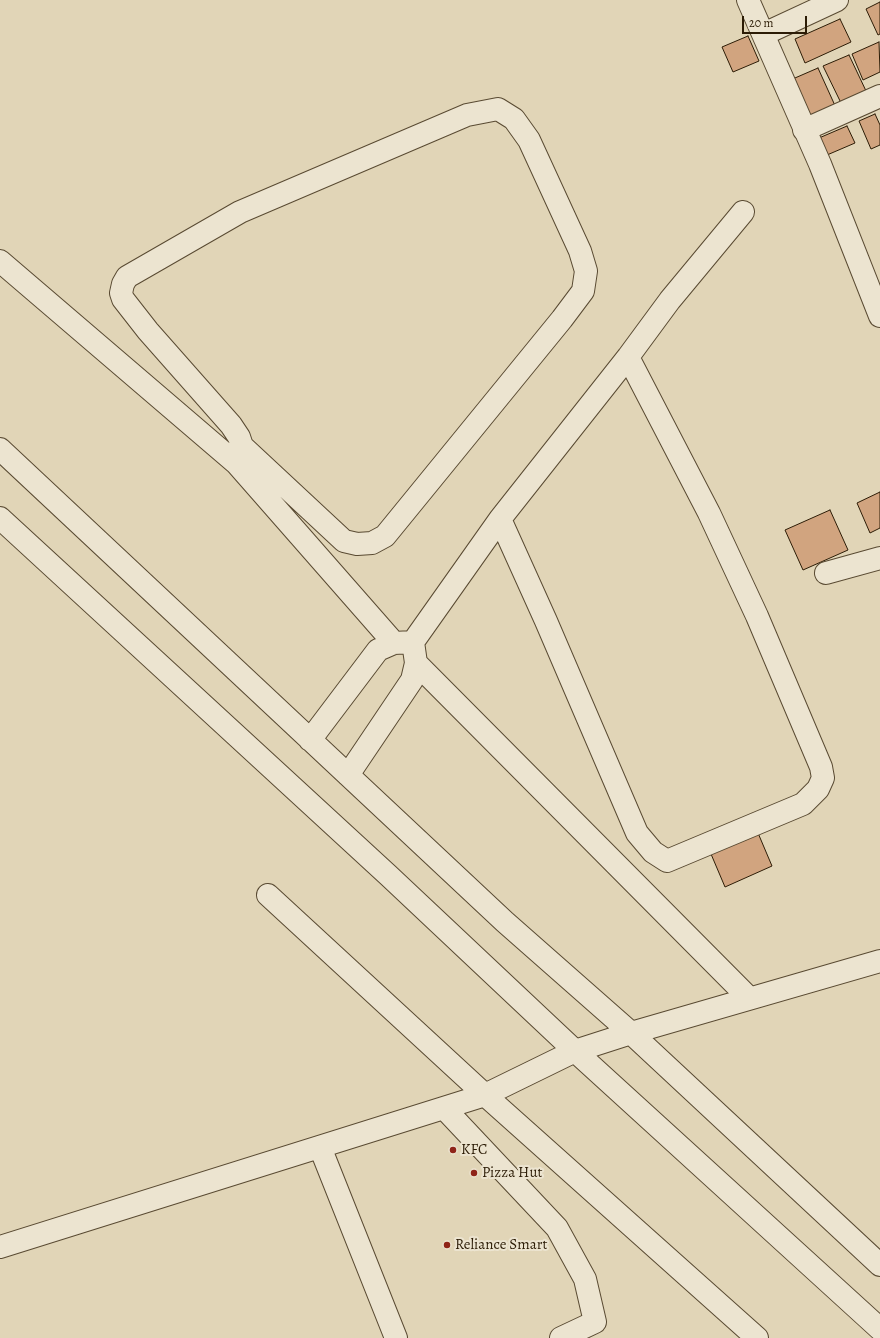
<!DOCTYPE html>
<style>
body{margin:0}
#map{position:relative;width:880px;height:1338px;overflow:hidden;background:#e1d5b7;font-family:Alegreya,serif}
canvas{display:block}
.scale{position:absolute;left:742px;top:16px;width:65px;height:18px;box-sizing:border-box;border:2px solid #2c1c06;border-top:0;padding-left:5px;font-size:12px;line-height:14px;white-space:nowrap;color:#2c1c06;-webkit-text-stroke:3px #ece4d0;paint-order:stroke}
</style>
<div id="map">
<canvas width="880" height="1338"></canvas>
<div class="scale">20 m</div>
</div>
<script>
const ctx = document.querySelector('canvas').getContext('2d');
ctx.lineJoin = 'round';
function paint(path, color) { ctx.fillStyle = color; ctx.fill(path, 'evenodd'); }
const toPath = rows => new Path2D(rows.map(r => 'M' + r).join(''));
function strokePath(path, color, width, dash) { ctx.strokeStyle = color; ctx.lineWidth = width; ctx.lineCap = dash ? 'butt' : 'round'; ctx.setLineDash(dash || []); ctx.stroke(path); }
function write(font, color, halo, rows, align = 'center') {
  ctx.font = font + ' Alegreya,serif'; ctx.lineWidth = 4; ctx.setLineDash([]); ctx.textBaseline = 'middle'; ctx.strokeStyle = halo; ctx.fillStyle = color; for (const [text, x, y, turn = 0] of rows) {
    ctx.save(); ctx.translate(x, y); ctx.rotate((+turn || 0) * Math.PI / 180); ctx.textAlign = isNaN(turn) ? turn : align; if (halo) ctx.strokeText(text, 0, 0); ctx.fillText(text, 0, 0); ctx.restore();
  }
}
const building = toPath([
 [880,2,880,34,878,35,866,9,880,2],
 [840,19,851,42,805,63,795,39,840,19],
 [748,36,759,61,733,72,722,47,748,36],
 [879,42,880,72,863,80,852,54,879,42],
 [849,55,867,93,842,105,823,66,849,55],
 [818,68,837,110,807,124,788,81,818,68],
 [875,114,880,125,880,145,871,149,859,121,875,114],
 [847,126,855,143,820,158,812,141,847,126],
 [880,492,880,528,870,533,857,503,880,492],
 [830,510,848,550,803,570,785,530,830,510],
 [758,833,772,866,725,887,711,854,758,833]
]);
const minor = toPath([
 [748,0,820,164,880,316],
 [764,34,837,0],
 [804,130,880,96],
 [0,261,237,464,394,643],
 [0,449,505,922,631,1033,880,1265],
 [237,464,242,446,239,437,231,425,148,331,123,299,121,293,123,284,127,277,240,212,467,115,498,109,514,119,529,140,580,251,586,271,583,291,562,319,385,536,372,543,357,544,344,541,242,446],
 [0,518,388,875,575,1051,880,1329],
 [500,519,546,621,637,833,653,852,667,861,803,804,818,789,823,778,821,767,757,616,709,513,628,357],
 [826,573,880,558],
 [413,642,500,519,628,357,670,300,743,212],
 [416,663,749,998],
 [310,740,378,650,394,643,413,642,416,663,412,680,348,775],
 [268,895,485,1095,757,1338],
 [444,1108,557,1228,585,1279,595,1322,561,1338],
 [320,1147,396,1338],
 [0,1247,485,1095,575,1051,631,1033,880,961]
]);
const markers = [
 [453,1150,4,"#8f2418"],
 [474,1173,4,"#8f2418"],
 [447,1245,4,"#8f2418"]
];
const poiNames = [
 ["KFC",461,1150],
 ["Pizza Hut",482,1173],
 ["Reliance Smart",455,1245]
];
paint(building, '#d1a47f');
strokePath(building, '#2c1c06', 1);
strokePath(minor, '#594a32', 24);
strokePath(minor, '#ece4d0', 22);
for (const [x, y, r, color] of markers) { const dot = new Path2D(); dot.arc(x, y, r, 0, 2 * Math.PI); ctx.fillStyle = color; ctx.fill(dot); strokePath(dot, '#ece4d0', 1.5); }
write('15px', '#2c1c06', '#ece4d0', poiNames, 'left');
</script>
